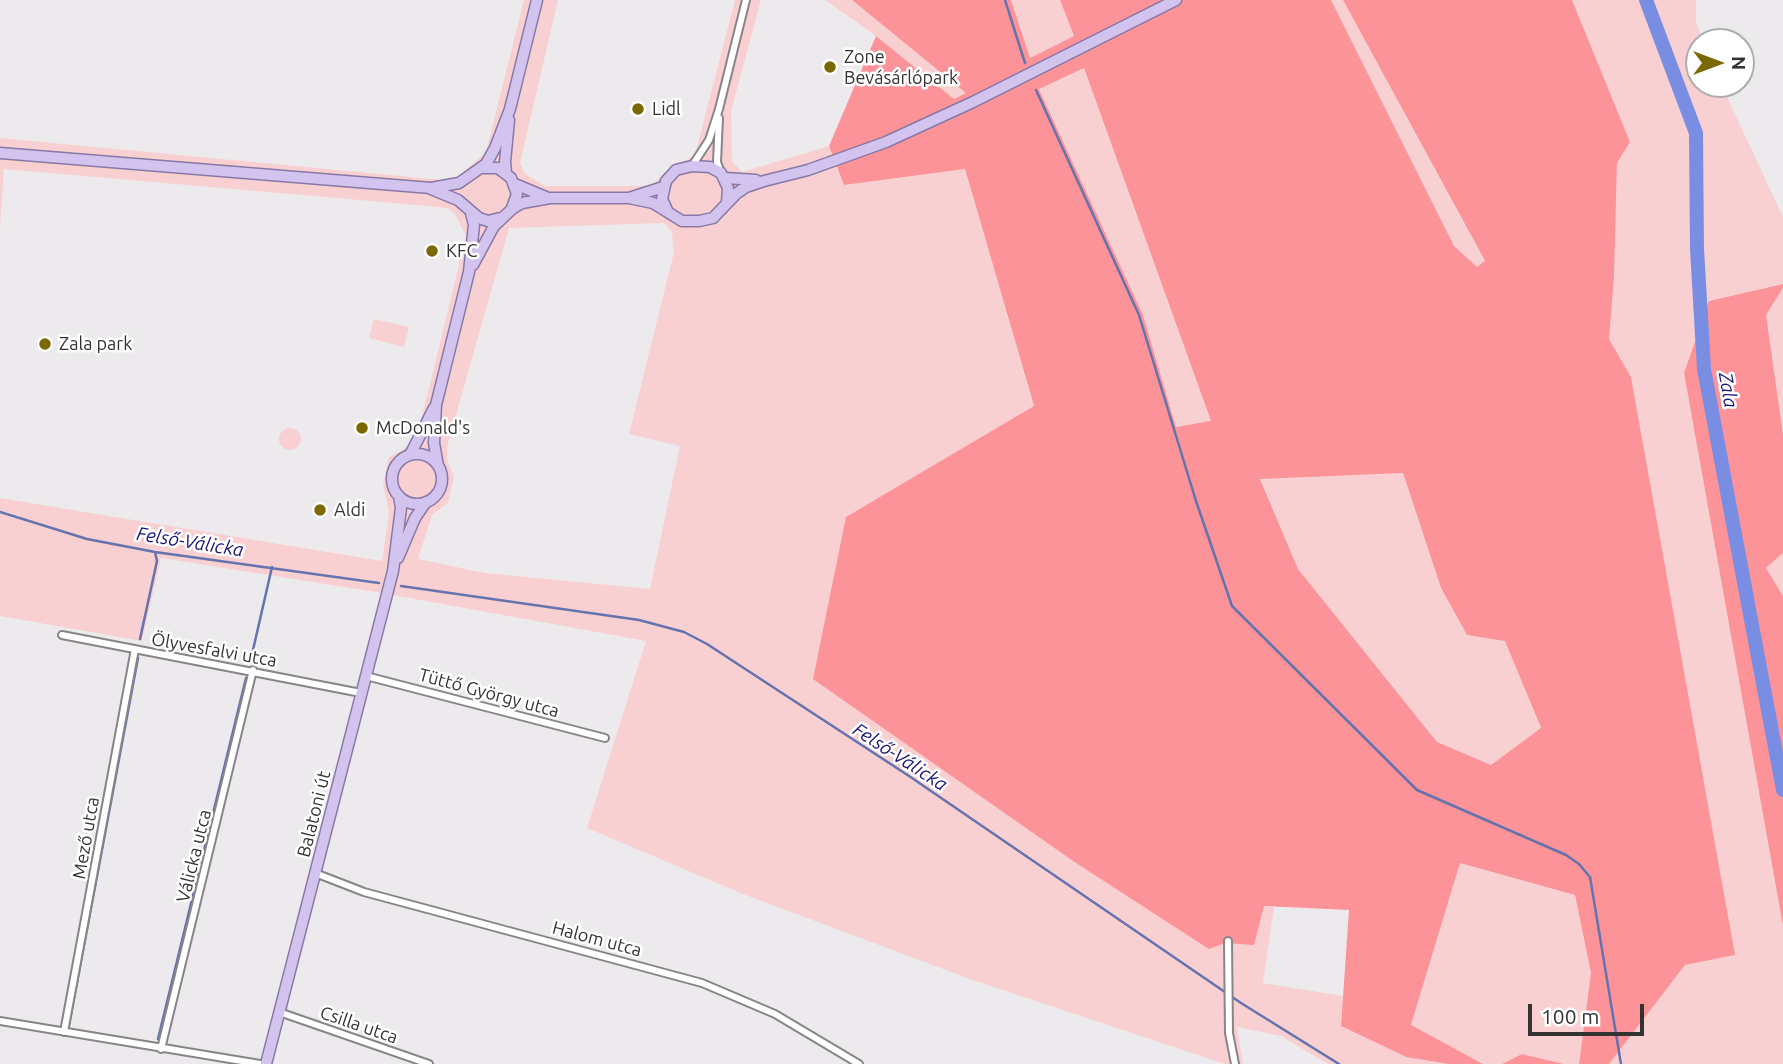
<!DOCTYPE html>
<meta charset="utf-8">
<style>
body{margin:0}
#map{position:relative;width:1783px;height:1064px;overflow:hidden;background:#edeaed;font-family:Ubuntu,sans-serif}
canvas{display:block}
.north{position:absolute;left:1685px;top:28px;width:70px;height:70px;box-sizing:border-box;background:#fff;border:2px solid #aeadae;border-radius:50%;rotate:90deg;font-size:19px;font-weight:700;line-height:28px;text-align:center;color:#343334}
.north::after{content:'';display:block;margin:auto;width:24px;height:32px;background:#7b6800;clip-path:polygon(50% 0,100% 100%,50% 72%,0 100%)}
.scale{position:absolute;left:1528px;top:1004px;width:116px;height:32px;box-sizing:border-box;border:4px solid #343334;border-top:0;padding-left:9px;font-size:21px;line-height:24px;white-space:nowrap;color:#343334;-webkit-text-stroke:5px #fff;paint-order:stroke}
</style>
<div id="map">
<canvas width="1783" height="1064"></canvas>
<div class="north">N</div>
<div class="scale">100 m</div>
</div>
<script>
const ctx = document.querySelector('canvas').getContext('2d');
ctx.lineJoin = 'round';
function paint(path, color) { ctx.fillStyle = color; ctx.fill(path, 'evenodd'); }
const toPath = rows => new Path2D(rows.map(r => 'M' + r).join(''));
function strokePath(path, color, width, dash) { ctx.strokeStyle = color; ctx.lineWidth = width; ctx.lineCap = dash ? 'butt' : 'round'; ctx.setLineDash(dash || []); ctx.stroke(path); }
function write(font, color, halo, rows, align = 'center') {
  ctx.font = font + ' Ubuntu,sans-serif'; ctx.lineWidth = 5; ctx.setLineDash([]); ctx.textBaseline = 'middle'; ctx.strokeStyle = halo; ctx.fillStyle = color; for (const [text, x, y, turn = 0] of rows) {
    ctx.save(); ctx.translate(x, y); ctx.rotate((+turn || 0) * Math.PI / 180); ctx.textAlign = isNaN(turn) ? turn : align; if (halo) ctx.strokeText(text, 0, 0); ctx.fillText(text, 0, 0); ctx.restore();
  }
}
const green = toPath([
 [524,0,558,0,520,163,525,174,545,186,653,186,663,173,695,155,735,0,761,0,731,111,732,161,742,172,829,146,844,185,965,169,1034,407,846,517,1264,906,1274,907,1263,983,1343,996,1341,1026,1406,1057,1448,1064,1328,1064,1281,1036,1237,1027,1243,1064,1225,1064,970,979,743,894,587,828,646,641,382,593,161,558,142,641,0,616,0,498,382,561,389,513,383,483,389,457,401,451,411,442,421,421,466,236,455,214,449,209,439,207,4,169,0,227,0,138,453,181,486,152],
 [664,223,672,232,674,252,629,434,680,446,650,589,485,573,418,559,432,515,448,503,454,476,447,460,447,447,509,228],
 [825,0,852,0,967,93,954,100,876,36],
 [1011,0,1060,0,1074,36,1030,58],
 [1331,0,1343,0,1485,262,1477,267,1454,246],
 [1572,0,1696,0,1696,22,1703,42,1699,42,1699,84,1721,84,1783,217,1783,284,1709,301,1684,373,1783,926,1783,1064,1609,1064,1685,965,1734,955,1631,377,1609,339,1614,278,1617,163,1630,142],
 [1084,68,1211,421,1176,427,1143,315,1039,88],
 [1783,288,1783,434,1766,315],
 [374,319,409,327,404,347,369,338],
 '279 439a11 11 0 1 1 22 0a11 11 0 1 1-22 0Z',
 [1403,473,1441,588,1467,635,1505,640,1541,729,1491,765,1437,742,1298,569,1260,478],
 [1783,553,1783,596,1766,568],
 [1460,863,1575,895,1591,973,1579,1064,1564,1064,1522,1054,1502,1064,1483,1064,1411,1026]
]);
const forest = toPath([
 [852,0,1011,0,1030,58,1074,36,1060,0,1331,0,1454,246,1477,267,1485,261,1343,0,1572,0,1630,142,1617,163,1614,278,1609,339,1631,377,1735,955,1685,965,1609,1064,1579,1064,1591,973,1575,895,1460,863,1411,1025,1483,1064,1448,1064,1406,1057,1341,1026,1349,910,1264,906,1254,945,1225,943,1209,949,1076,863,813,679,846,517,1034,406,965,169,844,185,829,146,876,36,954,99,966,93],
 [1084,68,1211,421,1210,421,1176,427,1143,315,1039,89],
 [1403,473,1441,588,1467,635,1505,641,1541,728,1491,765,1437,742,1298,569,1260,479],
 [1783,284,1783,288,1766,315,1783,434,1783,553,1766,568,1783,596,1783,926,1684,373,1709,301],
 [1522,1054,1564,1064,1502,1064]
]);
const stream = toPath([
 [1005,0,1025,63],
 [1036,90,1139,315,1196,501,1232,606,1417,790,1566,855,1579,864,1590,877,1621,1064],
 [0,512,87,539,155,552,379,583],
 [401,586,639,620,684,632,707,644,909,776,1241,1003,1339,1064],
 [140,639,157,561,155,552],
 [250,663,272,567],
 [69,1025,138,658],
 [158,1039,246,678]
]);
const river = toPath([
 [1646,0,1696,133,1697,249,1704,369,1783,790]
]);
const street = toPath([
 [719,118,717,162,721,173],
 [692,166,709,140,719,109,746,0],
 [62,635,361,693],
 [366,676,605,738],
 [315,873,364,892,702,983,775,1014,859,1064],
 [1228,941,1229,1033,1235,1064],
 [279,1012,429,1064],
 [0,1021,260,1064],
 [64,1032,135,649],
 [161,1049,253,670]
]);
const primary = toPath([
 [0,153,431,188,459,183,486,164,495,148,510,109,537,0],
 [483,168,498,168,511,178,517,194,512,208],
 [506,172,505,162,509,120],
 [725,178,756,180],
 [515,184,546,197],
 [431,189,458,200,479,218,488,221,500,218],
 [629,198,653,203,682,221,699,221,713,218,737,193,746,187,764,181,808,170,886,142,973,102,1176,0],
 [667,210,662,199,666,181,676,170,692,166,710,167,721,173,728,188,727,203],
 [473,265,494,226,512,209,522,203,550,198,629,198,663,187],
 '392 479a25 25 0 1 1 50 0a25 25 0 1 1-50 0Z',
 [410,455,434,408],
 [438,466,434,443,436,405,469,272,474,225,471,213],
 [398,558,415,518,426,502],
 [266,1064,393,571,401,508,399,496]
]);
const markers = [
 [830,67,7,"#7b6800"],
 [638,109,7,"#7b6800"],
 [432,251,7,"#7b6800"],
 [45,344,7,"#7b6800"],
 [362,428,7,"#7b6800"],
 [320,510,7,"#7b6800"]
];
const poiNames = [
 ["Zone",844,57],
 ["Bevásárlópark",844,78],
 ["Lidl",652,109],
 ["KFC",446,251],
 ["Zala park",59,344],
 ["McDonald's",376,428],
 ["Aldi",334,510]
];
const streetNames = [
 ["Ölyvesfalvi utca",214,650,10],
 ["Tüttő György utca",489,693,15],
 ["Balatoni út",314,814,-76],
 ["Mező utca",86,838,-80],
 ["Válicka utca",194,856,-76],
 ["Halom utca",597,939,15],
 ["Csilla utca",359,1025,19]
];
const waterNames = [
 ["Zala",1728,390,80],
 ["Felső-Válicka",190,542,9],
 ["Felső-Válicka",900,757,33]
];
paint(green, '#f9d0d1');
paint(forest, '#fc9398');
strokePath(stream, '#6473ae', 2.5);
strokePath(river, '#798ee2', 14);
strokePath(street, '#888588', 10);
strokePath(primary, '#8778a6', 13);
strokePath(street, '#fff', 6);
strokePath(primary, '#d2c4ef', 10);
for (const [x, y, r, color] of markers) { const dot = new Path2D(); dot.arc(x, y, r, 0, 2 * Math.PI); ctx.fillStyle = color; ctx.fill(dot); strokePath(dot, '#fff', 2.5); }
write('18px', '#343334', '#fff', poiNames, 'left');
write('18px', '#343334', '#fff', streetNames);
write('italic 19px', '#181577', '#fff', waterNames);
</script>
